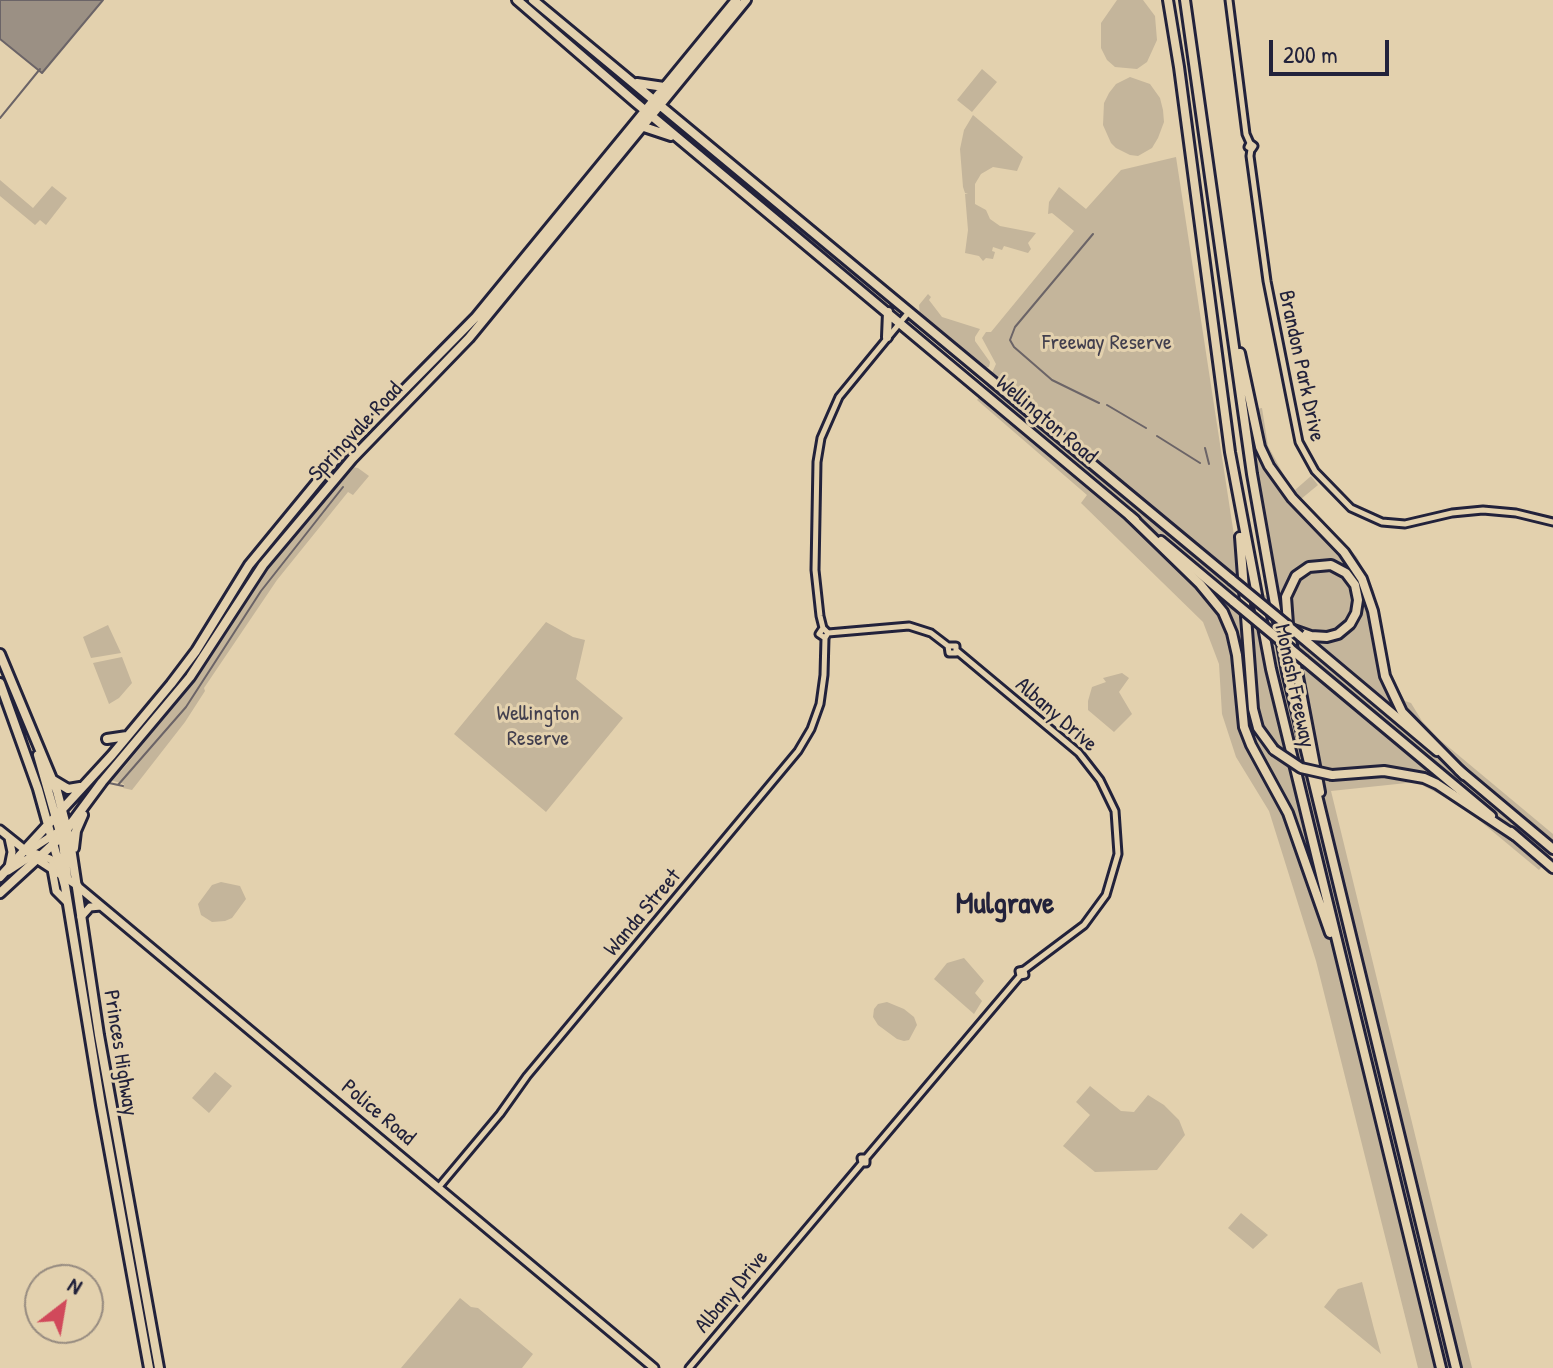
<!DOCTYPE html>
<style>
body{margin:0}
#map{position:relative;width:1553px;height:1368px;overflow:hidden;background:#e3d1ae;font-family:"Patrick Hand",sans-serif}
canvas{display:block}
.north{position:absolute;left:24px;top:1264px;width:80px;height:80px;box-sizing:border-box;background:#e3d1ae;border:2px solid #968b80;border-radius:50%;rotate:31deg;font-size:22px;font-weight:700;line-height:32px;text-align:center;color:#22223b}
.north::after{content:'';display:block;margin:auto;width:28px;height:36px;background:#d1495b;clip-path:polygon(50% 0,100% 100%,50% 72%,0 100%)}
.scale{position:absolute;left:1269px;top:40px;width:120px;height:36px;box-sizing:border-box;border:4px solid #22223b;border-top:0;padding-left:10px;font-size:24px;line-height:28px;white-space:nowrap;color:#22223b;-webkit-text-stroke:6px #e3d1ae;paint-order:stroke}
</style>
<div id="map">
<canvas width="1553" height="1368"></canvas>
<div class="north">N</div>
<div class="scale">200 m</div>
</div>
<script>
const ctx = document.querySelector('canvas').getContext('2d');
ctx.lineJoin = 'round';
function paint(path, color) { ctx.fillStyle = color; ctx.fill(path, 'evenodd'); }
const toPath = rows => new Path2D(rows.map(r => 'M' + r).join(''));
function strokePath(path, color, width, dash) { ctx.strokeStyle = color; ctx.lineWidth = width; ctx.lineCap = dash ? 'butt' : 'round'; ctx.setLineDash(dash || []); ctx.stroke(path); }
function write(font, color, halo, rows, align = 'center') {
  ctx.font = font + ' "Patrick Hand",sans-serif'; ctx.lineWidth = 6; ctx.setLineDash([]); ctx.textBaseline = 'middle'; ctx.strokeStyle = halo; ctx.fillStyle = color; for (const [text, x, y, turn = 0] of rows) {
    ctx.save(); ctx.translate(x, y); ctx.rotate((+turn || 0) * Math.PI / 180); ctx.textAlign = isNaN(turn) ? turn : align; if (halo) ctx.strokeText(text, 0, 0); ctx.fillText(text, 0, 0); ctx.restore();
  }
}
const green = toPath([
 [1117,0,1143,0,1155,16,1157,40,1147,62,1137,69,1115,67,1107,60,1101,48,1101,23],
 [982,69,997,82,972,112,957,100],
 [1130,77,1150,84,1160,98,1163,110,1164,122,1158,138,1152,148,1138,156,1130,155,1116,148,1111,143,1103,125,1104,103,1109,93,1116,84],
 [973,115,1023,157,1017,171,993,167,981,174,975,184,975,204,986,210,990,219,1000,226,1036,233,1028,243,1031,249,1028,253,1004,246,1002,250,993,247,992,251,995,252,993,259,986,258,983,261,979,256,965,253,968,230,965,194,968,193,965,193,963,187,960,149,964,130],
 [1176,157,1241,581,1273,600,1243,411,1262,408,1268,446,1292,490,1300,497,1295,490,1311,476,1318,485,1301,499,1357,557,1374,591,1390,675,1405,701,1411,703,1422,721,1439,739,1553,834,1553,853,1539,870,1462,806,1416,782,1331,791,1472,1368,1418,1368,1316,961,1269,811,1236,757,1222,714,1219,664,1203,622,1081,503,1087,495,977,400,994,378,991,375,996,364,982,338,986,332,991,332,1074,231,1052,213,1048,214,1049,202,1059,187,1086,209,1121,170],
 [0,180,33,208,52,186,67,198,46,225,40,220,35,225,0,196],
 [928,294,931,297,929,300,942,317,980,329,975,337,975,341,990,362,989,367,983,368,971,360,920,316,919,305],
 [347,457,250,578,198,654,250,568,311,494],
 [352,467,358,468,369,476,353,495,348,492,277,580,204,688,205,691,185,722,132,790,123,788,124,784,110,780,122,770,182,696,210,659,264,573],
 [546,622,573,637,585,640,576,679,623,718,546,812,454,734],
 [108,625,121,653,91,658,83,637],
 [122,657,132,683,119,698,109,704,93,663],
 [1122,673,1129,678,1119,692,1132,714,1114,732,1088,710,1088,701,1092,687,1106,682,1103,678],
 [221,882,240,886,246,899,232,918,225,921,212,922,201,915,198,904,212,885],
 [964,958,984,981,975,993,982,1001,974,1014,934,979,947,963],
 [887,1002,904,1009,914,1017,917,1025,909,1040,904,1041,897,1039,878,1025,873,1017,874,1009,878,1004],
 [215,1072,232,1086,209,1113,192,1098],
 [1090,1086,1121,1111,1134,1112,1148,1095,1164,1105,1179,1120,1185,1135,1157,1170,1095,1172,1063,1146,1090,1115,1076,1102],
 [1241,1213,1268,1235,1253,1249,1228,1228],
 [1362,1282,1374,1329,1381,1354,1324,1307,1338,1289],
 [460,1298,471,1307,478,1308,533,1354,522,1368,401,1368]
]);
const water = toPath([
 [0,0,103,0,42,73,0,39,0,0]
]);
const stream = toPath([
 [0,118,40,69],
 [1093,234,1015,327,1010,340,1014,347,1052,380,1099,403],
 [1107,405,1146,428],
 [1157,436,1200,463],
 [1205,448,1209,464],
 [109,783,123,786],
 [118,785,186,707,261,591,343,487]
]);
const tertiary = toPath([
 [1229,0,1246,134,1250,143],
 [1250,143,1254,146,1252,149,1248,147,1250,143],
 [1251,149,1250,156,1267,281,1290,397,1299,442,1315,471,1351,508,1382,522,1405,524,1452,513,1483,510,1516,513,1553,522],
 [823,628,819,634,825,638,828,633,823,628,820,616,815,570,817,462,821,438,839,397,908,313],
 [828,633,909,626,931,633,948,646,949,653,956,653,956,646,948,646],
 [957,651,1079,753,1100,780,1115,811,1118,854,1106,895,1084,925,1024,970],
 [1024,970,1025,975,1020,976,1019,971,1024,970],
 [866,1158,866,1163,862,1163,861,1158,866,1158,1020,976],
 [438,1188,500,1114,527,1076,798,751,811,729,820,704,824,675,825,638],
 [689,1368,862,1163]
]);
const primary = toPath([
 [0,830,35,858,78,886],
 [24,849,50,859,60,867],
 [26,849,33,848,64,828],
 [9,867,12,852,9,838],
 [52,869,56,891,67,902],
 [8,871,25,860,36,856],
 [76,885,654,1368],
 [81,917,90,907,101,906]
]);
const trunk = toPath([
 [517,0,635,102,1135,520],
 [533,0,1232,580],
 [637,83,664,87],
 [644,127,671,136],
 [887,337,888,312],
 [1161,541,1234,602],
 [1300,636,1437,751],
 [0,654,57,791,70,841,99,1035,159,1368],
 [1304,660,1491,816],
 [0,683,38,789,65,886,101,1105,149,1368],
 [107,739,127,736],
 [38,755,63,843,67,877],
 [1459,770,1553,849],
 [53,780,68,789,80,787],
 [1511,832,1553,868],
 [74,848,76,831,83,815],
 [0,877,112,755,171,684,196,651,249,565,336,459,476,317,736,0],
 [0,893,62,836,102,782,190,677,263,565,352,459,469,338,746,0]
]);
const motorway = toPath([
 [1168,0,1179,67,1230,452,1271,669,1441,1368],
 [1185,0,1252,474,1287,672,1456,1368],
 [1240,353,1260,447,1269,466,1292,498,1344,552,1362,579,1373,611,1385,676,1402,712,1464,775],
 [1130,516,1200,584,1223,612,1232,633,1237,655,1244,727,1251,745,1288,813,1330,933],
 [1240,537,1253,709,1258,728,1274,750],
 [1294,630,1311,636,1327,637,1338,634,1350,624,1356,613,1358,600,1355,585,1346,573,1331,565,1309,567,1296,576,1286,597,1288,624,1320,792],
 [1332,775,1384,771,1424,778,1437,784,1514,835]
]);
const trunkBridge = toPath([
 [1232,580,1300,636],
 [1234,602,1304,660]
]);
const motorwayBridge = toPath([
 [1274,750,1301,768,1332,775]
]);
const parkNames = [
 ["Freeway Reserve",1107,343],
 ["Wellington",538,714],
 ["Reserve",538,739]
];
const streetNames = [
 ["Brandon Park Drive",1301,366,78],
 ["Wellington Road",1046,420,40],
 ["Springvale Road",356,432,-47],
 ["Monash Freeway",1294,686,78],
 ["Albany Drive",1056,715,41],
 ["Wanda Street",643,913,-50],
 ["Princes Highway",120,1053,81],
 ["Police Road",378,1113,40],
 ["Albany Drive",732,1292,-50]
];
const districtNames = [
 ["Mulgrave",1005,905]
];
paint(green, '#c4b59b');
paint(water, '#9b9084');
strokePath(water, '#6b6467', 2);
strokePath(stream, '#6b6467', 2);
strokePath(tertiary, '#22223b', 11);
strokePath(primary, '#22223b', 13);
strokePath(trunk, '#22223b', 14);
strokePath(motorway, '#22223b', 14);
strokePath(tertiary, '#e3d1ae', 5);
strokePath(primary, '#e3d1ae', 7);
strokePath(trunk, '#e3d1ae', 8);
strokePath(motorway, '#e3d1ae', 8);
strokePath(trunkBridge, '#22223b', 14, []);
strokePath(motorwayBridge, '#22223b', 14, []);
strokePath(trunkBridge, '#e3d1ae', 8);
strokePath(motorwayBridge, '#e3d1ae', 8);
write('22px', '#423f4e', '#e3d1ae', parkNames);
write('22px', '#22223b', '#e3d1ae', streetNames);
write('bold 30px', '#22223b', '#e3d1ae', districtNames);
</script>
